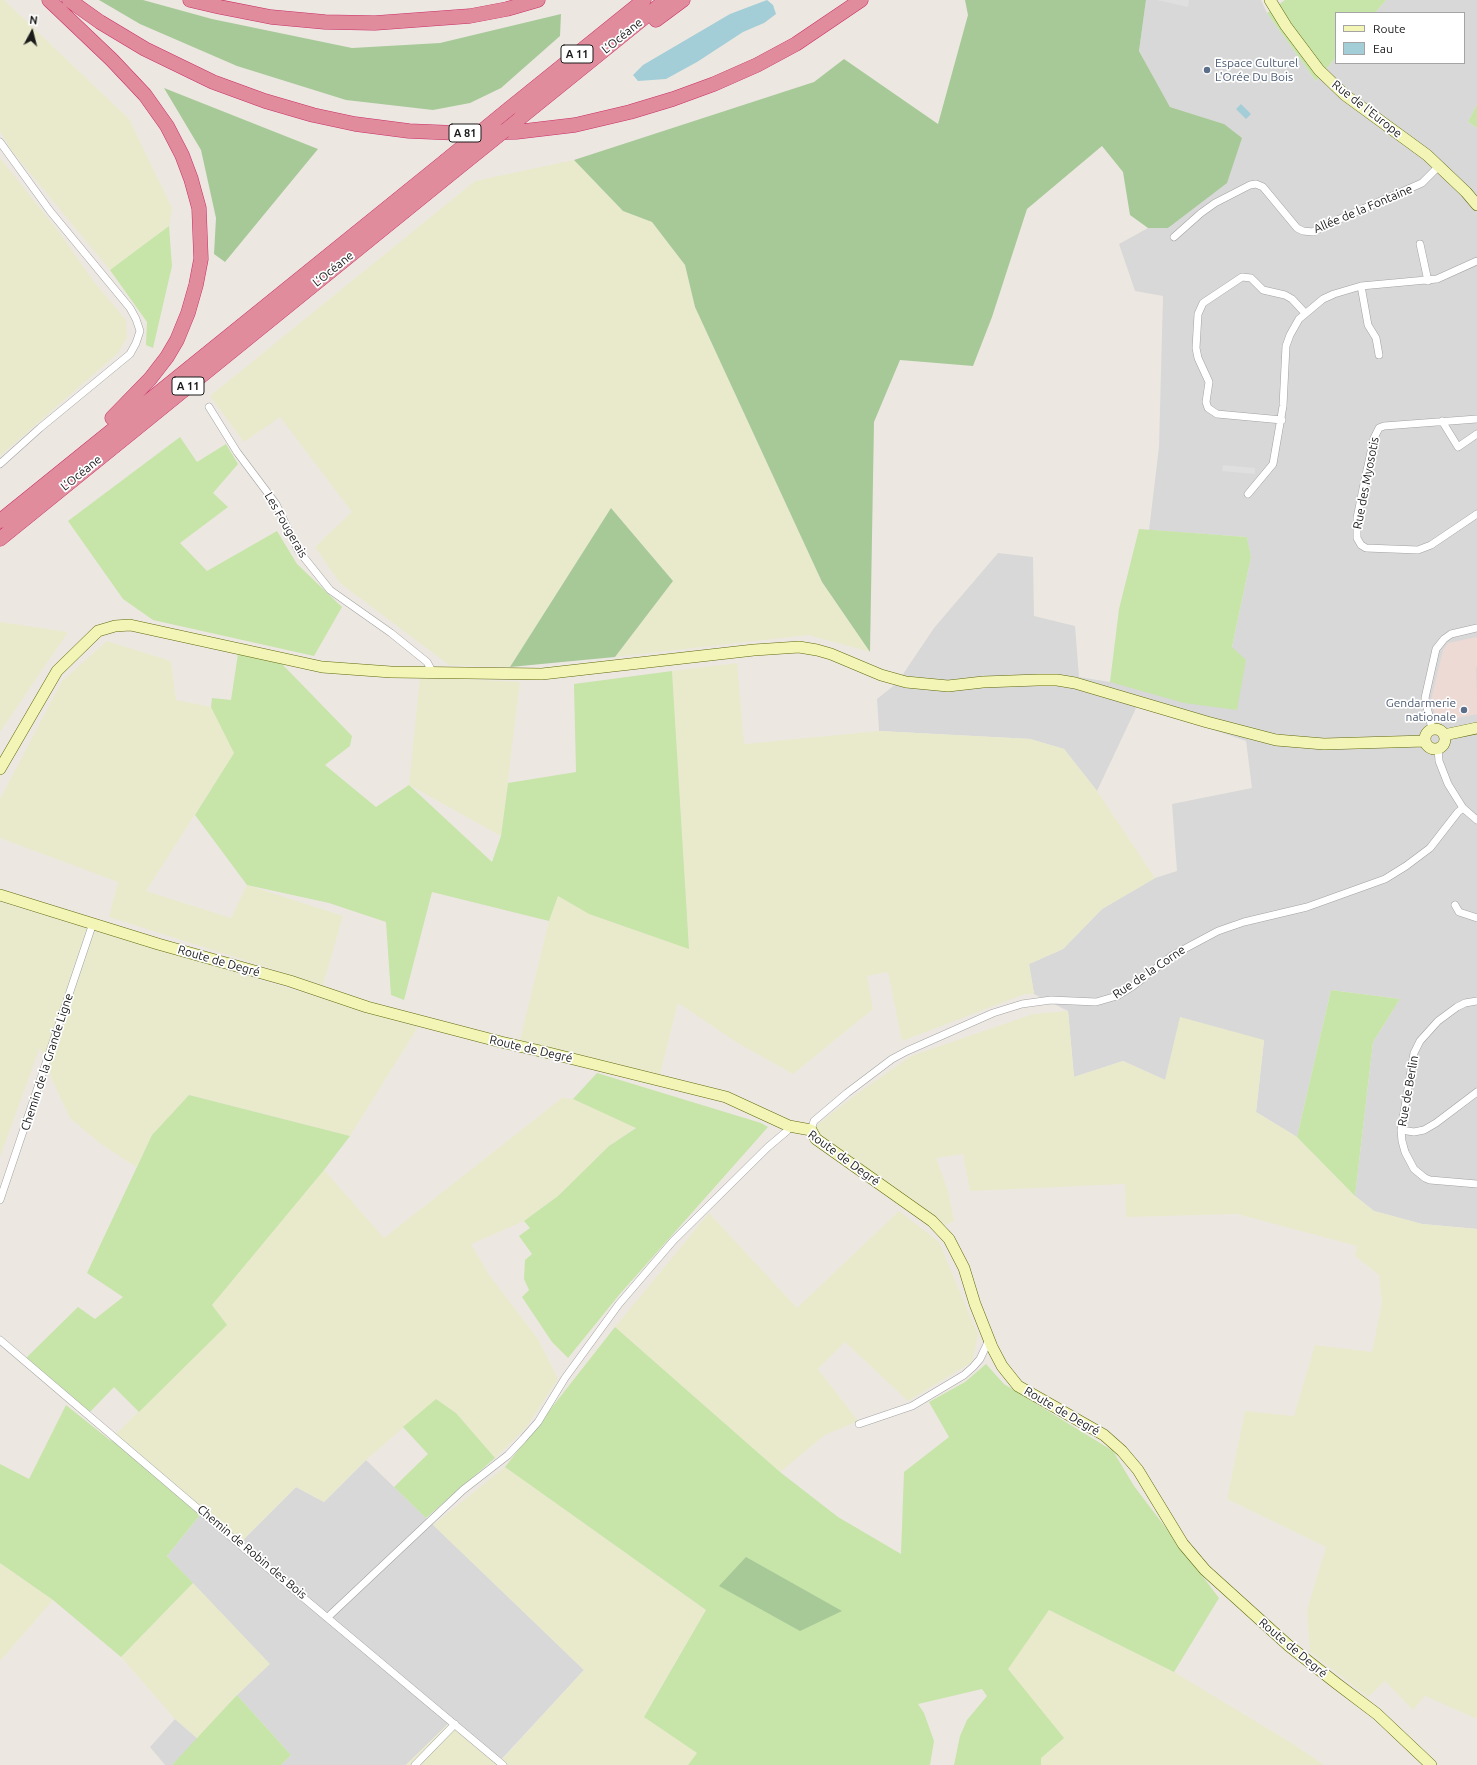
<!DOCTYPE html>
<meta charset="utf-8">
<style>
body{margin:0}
#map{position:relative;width:1477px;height:1765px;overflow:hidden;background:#ece8e1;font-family:Ubuntu,sans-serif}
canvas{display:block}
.legend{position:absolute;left:1335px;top:12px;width:130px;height:52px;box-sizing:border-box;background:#fff;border:1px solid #a4a4a4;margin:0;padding:5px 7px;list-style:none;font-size:12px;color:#1b1b1b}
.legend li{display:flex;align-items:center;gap:8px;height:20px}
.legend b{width:20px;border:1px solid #a4a4a4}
.north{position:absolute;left:12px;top:12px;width:40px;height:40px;-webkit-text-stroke:3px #fff;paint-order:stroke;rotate:7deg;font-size:11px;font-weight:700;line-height:16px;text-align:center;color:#1b1b1b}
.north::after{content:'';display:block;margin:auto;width:14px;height:18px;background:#1b1b1b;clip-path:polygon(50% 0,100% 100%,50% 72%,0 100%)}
</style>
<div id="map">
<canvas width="1477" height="1765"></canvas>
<ul class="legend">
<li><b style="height:5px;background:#f3f5b6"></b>Route</li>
<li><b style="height:11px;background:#a3cdd7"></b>Eau</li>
</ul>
<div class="north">N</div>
</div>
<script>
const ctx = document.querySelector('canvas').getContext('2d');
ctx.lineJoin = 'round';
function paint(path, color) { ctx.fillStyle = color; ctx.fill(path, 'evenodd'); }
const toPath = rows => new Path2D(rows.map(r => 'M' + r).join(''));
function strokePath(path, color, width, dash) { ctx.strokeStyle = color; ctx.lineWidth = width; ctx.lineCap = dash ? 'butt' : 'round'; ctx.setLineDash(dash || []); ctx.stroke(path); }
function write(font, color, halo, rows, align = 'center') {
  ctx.font = font + ' Ubuntu,sans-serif'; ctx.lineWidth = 3.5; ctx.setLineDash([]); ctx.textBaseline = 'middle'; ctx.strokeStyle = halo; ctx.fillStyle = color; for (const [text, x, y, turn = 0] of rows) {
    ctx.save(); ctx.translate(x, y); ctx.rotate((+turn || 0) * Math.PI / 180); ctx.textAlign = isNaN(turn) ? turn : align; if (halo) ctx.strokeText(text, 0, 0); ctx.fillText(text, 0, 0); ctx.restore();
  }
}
const residential = toPath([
 [1146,0,1261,0,1267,13,1316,81,1336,57,1336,63,1464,63,1464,13,1375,13,1386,0,1477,0,1477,104,1468,122,1477,128,1477,1229,1422,1224,1374,1211,1355,1196,1373,1042,1400,999,1331,990,1297,1137,1256,1112,1264,1040,1165,1080,1123,1061,1074,1077,1068,1011,1034,994,1029,964,1063,949,1102,909,1155,878,1177,871,1172,804,1252,788,1246,741,1138,704,1097,791,1064,749,1030,739,879,731,877,699,897,683,934,628,998,553,1033,557,1034,616,1075,626,1079,677,1110,682,1232,647,1251,557,1247,537,1149,530,1159,447,1163,296,1135,291,1119,244,1148,228,1169,228,1224,124,1170,107,1139,51],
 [366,1460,584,1670,497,1764,450,1722,406,1765,281,1765,291,1755,237,1695,269,1664,167,1556,204,1510,241,1542,296,1487,324,1502],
 [175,1719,198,1739,172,1765,165,1765,150,1747]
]);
const military = toPath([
 [1477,637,1477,666,1476,667,1477,714,1437,722,1431,700,1443,650,1448,643]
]);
const farmland = toPath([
 [0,0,4,0,129,119,172,208,169,226,110,270,11,150,0,131],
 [0,158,59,232,94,282,126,320,127,337,118,353,0,456],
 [574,160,623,211,652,222,685,265,695,307,822,582,870,652,808,635,615,657,673,581,611,508,510,667,449,665,340,583,315,547,352,512,280,417,244,442,210,396,475,181],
 [0,622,68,632,0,732],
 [107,641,171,661,176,700,211,707,234,753,146,891,231,918,247,885,343,916,323,985,109,917,118,882,0,838,0,799,62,681],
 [737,663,744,744,879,731,1030,739,1064,749,1097,791,1155,878,1102,909,1063,949,1029,964,1034,994,1025,994,902,1041,888,972,867,976,873,1009,793,1074,736,1042,678,1003,660,1075,520,1040,549,921,558,896,589,914,689,948,672,671],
 [420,677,520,682,501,836,409,785],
 [0,902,418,1027,350,1136,189,1095,152,1135,136,1167,101,1144,70,1118,51,1077,40,1047,0,1157],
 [1068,1011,1074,1077,1123,1061,1165,1080,1180,1017,1264,1040,1256,1112,1297,1137,1355,1196,1374,1211,1422,1224,1477,1229,1477,1719,1425,1696,1413,1710,1385,1681,1368,1697,1310,1652,1307,1610,1326,1547,1227,1499,1245,1411,1294,1416,1315,1345,1372,1352,1382,1303,1379,1275,1355,1256,1357,1246,1237,1214,1126,1217,1125,1184,970,1191,963,1154,936,1158,948,1191,954,1221,946,1225,812,1129,854,1096,911,1056,1033,1014],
 [562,1098,573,1099,636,1127,609,1146,558,1196,524,1221,471,1244,489,1275,538,1339,558,1379,526,1428,495,1458,456,1413,436,1399,366,1460,324,1502,296,1487,241,1542,115,1435,226,1325,212,1305,324,1170,384,1238],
 [899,1211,939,1242,978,1335,972,1362,908,1401,845,1342,818,1369,858,1421,825,1435,780,1472,615,1327,709,1213,797,1308],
 [505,1467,706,1610,644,1716,697,1753,688,1765,406,1765,450,1722,498,1764,584,1670,433,1525],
 [0,1563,53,1600,0,1661],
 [193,1583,270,1664,237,1695,198,1739,175,1719,121,1657],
 [1049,1610,1174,1672,1293,1744,1324,1765,1041,1765,1041,1758,1007,1669]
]);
const grass = toPath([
 [1285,0,1386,0,1375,13,1336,13,1336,57,1316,81,1267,13],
 [1477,104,1477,128,1468,122],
 [169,226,172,266,153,348,146,345,147,322,110,270],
 [180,437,197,462,226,444,238,464,213,493,228,507,180,543,207,571,277,531,297,564,342,607,314,656,153,620,123,599,68,521],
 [1139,529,1247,537,1251,557,1232,647,1246,660,1237,710,1184,703,1110,682,1119,609],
 [238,654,282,664,352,736,350,746,325,765,376,807,409,785,492,862,501,836,508,783,576,772,574,684,672,671,689,949,589,914,558,896,549,921,432,892,404,1000,391,995,386,922,329,903,247,885,195,815,234,753,211,707,212,698,231,700],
 [1331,990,1400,999,1373,1042,1355,1196,1297,1137],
 [597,1073,761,1123,768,1127,619,1295,568,1358,552,1342,522,1297,529,1290,524,1279,525,1260,532,1254,519,1236,530,1228,524,1221,558,1196,609,1146,636,1128,573,1099],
 [189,1095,350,1136,324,1170,212,1305,227,1325,139,1412,114,1387,89,1413,26,1358,78,1307,95,1319,123,1297,87,1273,152,1135],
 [615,1327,780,1472,838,1517,901,1554,904,1472,949,1437,929,1402,965,1382,986,1364,1004,1384,1113,1451,1134,1486,1219,1598,1174,1672,1049,1610,1008,1669,1064,1738,1041,1758,1041,1765,954,1765,960,1736,967,1720,987,1696,982,1689,918,1704,924,1713,934,1741,930,1765,688,1765,697,1753,644,1717,706,1610,505,1467],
 [436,1399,456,1413,495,1458,426,1518,394,1487,428,1454,403,1427],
 [66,1405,111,1441,115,1435,204,1510,167,1556,193,1583,121,1657,53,1600,0,1563,0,1464,29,1479],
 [237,1695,291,1755,281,1765,172,1765]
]);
const forest = toPath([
 [99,0,143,0,212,19,352,48,440,43,561,14,560,36,501,88,470,103,433,110,346,100,237,66,140,24],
 [965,0,1146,0,1139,51,1170,107,1224,124,1242,138,1227,183,1168,228,1148,228,1130,215,1123,172,1102,146,1027,209,992,317,973,366,900,360,874,422,870,652,822,582,695,307,685,265,652,222,623,211,574,160,814,82,844,59,938,124,968,15],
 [164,88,318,149,225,262,214,254,216,218,201,150],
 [611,508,673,581,615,657,510,667],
 [746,1557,842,1611,800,1631,719,1586]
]);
const parking = toPath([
 [1157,0,1189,0,1188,7],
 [1223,465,1255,468,1255,474,1222,471]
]);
const water = toPath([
 [767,0,773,5,776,14,764,23,743,32,697,62,666,79,638,81,633,75,643,65,730,14],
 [1241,104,1251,114,1246,119,1236,109]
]);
const street = toPath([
 [0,142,50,211,130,308,136,319,140,331,136,343,130,354,40,428,0,464],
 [1174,237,1201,213,1215,203,1250,185,1256,184,1263,187,1297,228,1303,231,1313,232,1333,222,1422,183,1439,166],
 [1420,244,1428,281],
 [1361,286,1368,325,1376,338,1379,355],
 [209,407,237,452,276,504,298,550,330,590,391,633,427,662,433,673],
 [1477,419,1384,426,1379,428,1374,438,1365,479,1357,518,1357,538,1361,545,1366,548,1418,550,1431,545,1477,514],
 [1282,420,1217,414,1208,408,1206,402,1209,382,1198,358,1196,348,1198,314,1203,303,1242,277,1251,278,1263,290,1285,295,1292,299,1305,313],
 [1442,421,1458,447,1477,434],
 [1248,494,1273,464,1283,406,1286,346,1290,335,1299,319,1323,299,1334,294,1361,286,1437,279,1477,261],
 [1432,729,1425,698,1436,649,1444,639,1451,634,1477,628],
 [1438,749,1439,761,1448,784,1463,808,1477,820],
 [1455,905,1459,912,1477,918],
 [1477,1001,1465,1003,1457,1007,1438,1021,1420,1041,1414,1053,1401,1130,1402,1141,1405,1152,1414,1169,1425,1178,1430,1180,1477,1184],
 [811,1130,814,1121,847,1093,892,1059,907,1051,993,1013,1022,1004,1051,1000,1096,1002,1117,996,1133,986,1173,955,1218,931,1244,922,1307,907,1385,879,1406,866,1430,848,1458,812,1463,808],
 [1401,1130,1414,1132,1424,1130,1436,1123,1477,1092],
 [0,1200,93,923],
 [0,1340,244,1548,503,1765],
 [859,1424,912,1406,964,1375,973,1367,980,1359,989,1340],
 [328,1617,463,1490,508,1455,523,1439,538,1422,565,1378,619,1304,673,1241,768,1147,787,1131,789,1126],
 [415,1765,455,1724]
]);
const secondary = toPath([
 [1270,0,1286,26,1319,70,1345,95,1427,155,1466,192,1477,205],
 '1425 739a10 10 0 1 1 20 0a10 10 0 1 1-20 0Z',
 [1444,735,1477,728],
 [0,769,57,671,98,631,115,626,130,625,322,667,391,672,542,674,754,650,799,647,817,650,831,654,881,675,906,682,948,686,983,682,1038,680,1057,680,1075,683,1207,722,1276,740,1324,744,1425,741],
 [0,895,158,944,290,981,367,1007,501,1042,549,1053,726,1097,789,1126,811,1130,816,1139,932,1221,949,1239,964,1268,975,1304,992,1347,1002,1366,1018,1386,1104,1435,1122,1451,1138,1470,1183,1544,1205,1570,1289,1646,1336,1683,1377,1714,1431,1765]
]);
const highway = toPath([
 [49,0,112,60,145,95,167,126,182,155,191,179,199,208,201,259,196,285,188,313,177,340,167,357,150,379,112,418],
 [69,0,100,22,145,49,213,82,265,101,313,115,355,124,409,131,457,133,516,132,575,125,630,112,673,99,714,84,757,65,796,44,861,0],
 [190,0,220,7,271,17,325,22,375,23,470,16,507,9,538,0],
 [656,20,683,0],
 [510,108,644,0],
 [504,131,666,0],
 [0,521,444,162],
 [0,539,453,172]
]);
const highwayBridge = toPath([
 [444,162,510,108],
 [453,172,504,131]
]);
const markers = [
 [1207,70,4,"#5c6f8a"],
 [1464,710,4,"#5c6f8a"]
];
const shields = [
 [577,54,32],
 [465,133,32],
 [188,386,32]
];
const shieldNames = [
 ["A 11",577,54],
 ["A 81",465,133],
 ["A 11",188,386]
];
const streetNames = [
 ["L’Océane",622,36,-39],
 ["Rue de l'Europe",1367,109,38],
 ["Allée de la Fontaine",1363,209,-23],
 ["L’Océane",333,269,-39],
 ["L’Océane",81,473,-39],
 ["Rue des Myosotis",1366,483,-79],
 ["Les Fougerais",286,525,60],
 ["Route de Degré",219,961,16],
 ["Rue de la Corne",1149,972,-34],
 ["Route de Degré",531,1049,13],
 ["Chemin de la Grande Ligne",47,1062,-72],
 ["Rue de Berlin",1408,1091,-80],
 ["Route de Degré",844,1158,36],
 ["Route de Degré",1062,1411,30],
 ["Chemin de Robin des Bois",252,1552,40],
 ["Route de Degré",1293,1648,40]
];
const serviceNames = [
 ["Espace Culturel",1215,63],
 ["L'Orée Du Bois",1215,77],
 ["Gendarmerie",1456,703,"right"],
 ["nationale",1456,717,"right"]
];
paint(residential, '#d9d8d8');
paint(military, '#eddad4');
paint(farmland, '#e9eacc');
paint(grass, '#c7e4a9');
paint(forest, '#a7c998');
paint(parking, '#dfdfdf');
paint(water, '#a3cdd7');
strokePath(street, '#a2a2a2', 8);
strokePath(secondary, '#60690b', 12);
strokePath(highway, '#ca2e67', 15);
strokePath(street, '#fff', 7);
strokePath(secondary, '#f3f5b6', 11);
strokePath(highway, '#e08c9d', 14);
strokePath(highwayBridge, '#ca2e67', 15, []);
strokePath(highwayBridge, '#e08c9d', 14);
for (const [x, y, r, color] of markers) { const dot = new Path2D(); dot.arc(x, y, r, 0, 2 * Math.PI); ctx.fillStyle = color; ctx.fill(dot); strokePath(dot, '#fff', 1.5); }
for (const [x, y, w] of shields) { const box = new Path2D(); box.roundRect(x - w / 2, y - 9, w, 18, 3); ctx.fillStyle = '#fff'; ctx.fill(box); strokePath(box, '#1b1b1b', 1); }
write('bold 11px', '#1b1b1b', null, shieldNames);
write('12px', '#1b1b1b', '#fff', streetNames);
write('12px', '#4e5e75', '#fff', serviceNames, 'left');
</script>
